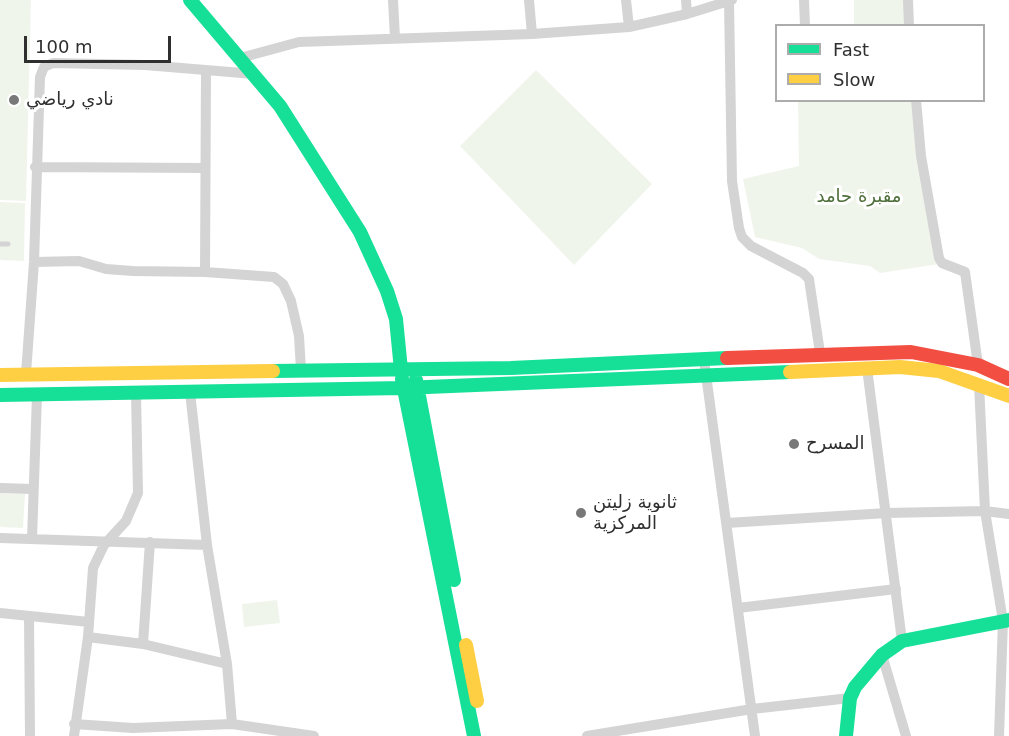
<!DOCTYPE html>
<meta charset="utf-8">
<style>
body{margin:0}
#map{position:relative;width:1009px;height:736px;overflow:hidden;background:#fff;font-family:"DejaVu Sans",sans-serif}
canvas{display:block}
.legend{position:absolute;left:775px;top:24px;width:210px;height:78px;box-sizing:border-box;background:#fff;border:2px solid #acacac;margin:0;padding:8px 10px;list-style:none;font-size:18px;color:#2f2f2f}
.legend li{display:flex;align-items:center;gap:12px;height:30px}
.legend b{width:30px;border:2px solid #acacac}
.scale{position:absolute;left:24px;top:36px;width:147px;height:27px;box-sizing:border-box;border:3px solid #2f2f2f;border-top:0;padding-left:8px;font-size:18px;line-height:21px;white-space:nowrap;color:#2f2f2f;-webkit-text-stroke:4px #fff;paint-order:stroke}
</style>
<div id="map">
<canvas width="1009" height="736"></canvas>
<ul class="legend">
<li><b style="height:8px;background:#16e098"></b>Fast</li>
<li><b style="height:8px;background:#ffcf43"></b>Slow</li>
</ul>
<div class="scale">100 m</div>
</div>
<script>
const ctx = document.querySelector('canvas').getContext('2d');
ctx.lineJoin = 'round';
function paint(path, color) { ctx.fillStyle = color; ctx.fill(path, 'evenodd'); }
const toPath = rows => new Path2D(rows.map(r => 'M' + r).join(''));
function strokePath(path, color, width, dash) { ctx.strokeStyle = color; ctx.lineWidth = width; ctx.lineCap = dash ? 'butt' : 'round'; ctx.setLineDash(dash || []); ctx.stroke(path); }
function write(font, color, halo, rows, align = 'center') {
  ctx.font = font + ' "DejaVu Sans","Noto Sans Arabic",sans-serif'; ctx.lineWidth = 6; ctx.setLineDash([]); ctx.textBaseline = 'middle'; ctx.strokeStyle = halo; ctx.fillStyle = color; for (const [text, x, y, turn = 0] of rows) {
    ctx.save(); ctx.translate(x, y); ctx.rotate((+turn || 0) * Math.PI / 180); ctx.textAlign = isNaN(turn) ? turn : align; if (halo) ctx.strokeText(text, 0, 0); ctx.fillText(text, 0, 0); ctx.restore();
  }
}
const green = toPath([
 [0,0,31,0,26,201,0,200],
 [854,0,909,0,910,25,854,26],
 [536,70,652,184,574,265,460,146],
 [798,101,915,101,939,264,880,273,870,266,819,259,802,248,755,237,743,179,799,166],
 [0,202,25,203,24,261,0,260],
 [0,493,25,494,23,528,0,527],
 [277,600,280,623,244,627,242,604]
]);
const lane = toPath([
 [0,244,8,244]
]);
const street = toPath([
 [393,0,395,38],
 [529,0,532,34],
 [626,0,629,27],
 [686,0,687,14],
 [804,0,805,26],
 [908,0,909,26],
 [729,1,732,181,739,228,742,237,751,246,803,273,809,279,820,353],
 [240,58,299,42,532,34,629,27,687,14,732,0],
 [916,100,921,156,939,258,942,263,965,272,978,365],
 [35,167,205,168],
 [34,262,79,261,106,269,133,271,205,272,274,277,283,284,291,301,299,336,301,370],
 [205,272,206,72],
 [704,360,755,736],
 [867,368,902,641],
 [26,374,34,262,40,77,44,67,53,63,145,65,254,74],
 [979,384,985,511,1003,621,999,736],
 [190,392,207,545,227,664,232,724],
 [0,488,32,489],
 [727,523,887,513,985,511,1009,514],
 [0,538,207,545],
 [32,539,37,395],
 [738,608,896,589],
 [0,613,89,622],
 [29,616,30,736],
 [88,637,143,644,227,664],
 [143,644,150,542],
 [882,655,906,736],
 [74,724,133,728,232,724,314,736],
 [74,736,88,637,93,568,104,545,126,521,138,493,136,393],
 [587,736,752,709,850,698]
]);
const fast = toPath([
 [190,0,280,106,360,232,387,291,396,319,401,370],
 [273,371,511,368,727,358],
 [402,379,474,736],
 [416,380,454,580],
 [0,395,403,388,790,372],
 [846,736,850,698,855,687,882,655,902,641,1009,620]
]);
const slow = toPath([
 [790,372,900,367,939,371,1009,396],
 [0,375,273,371],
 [466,645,477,701]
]);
const jam = toPath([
 [727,358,911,352,978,365,1009,379]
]);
const markers = [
 [14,100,6,"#787878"],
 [794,444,6,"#787878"],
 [581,513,6,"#787878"]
];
const poiNames = [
 ["نادي رياضي",26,100],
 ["المسرح",806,444],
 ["ثانوية زليتن",593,503],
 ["المركزية",593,524]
];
const parkNames = [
 ["مقبرة حامد",859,197]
];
paint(green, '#f0f5ec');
strokePath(lane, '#d4d4d4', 5);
strokePath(street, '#d4d4d4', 10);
strokePath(fast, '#16e098', 14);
strokePath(slow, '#ffcf43', 14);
strokePath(jam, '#f24e42', 14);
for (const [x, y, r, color] of markers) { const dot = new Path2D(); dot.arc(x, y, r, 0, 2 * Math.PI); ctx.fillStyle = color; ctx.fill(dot); strokePath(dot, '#fff', 2); }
write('18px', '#2f2f2f', '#fff', poiNames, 'left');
write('18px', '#4e6e39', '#fff', parkNames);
</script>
